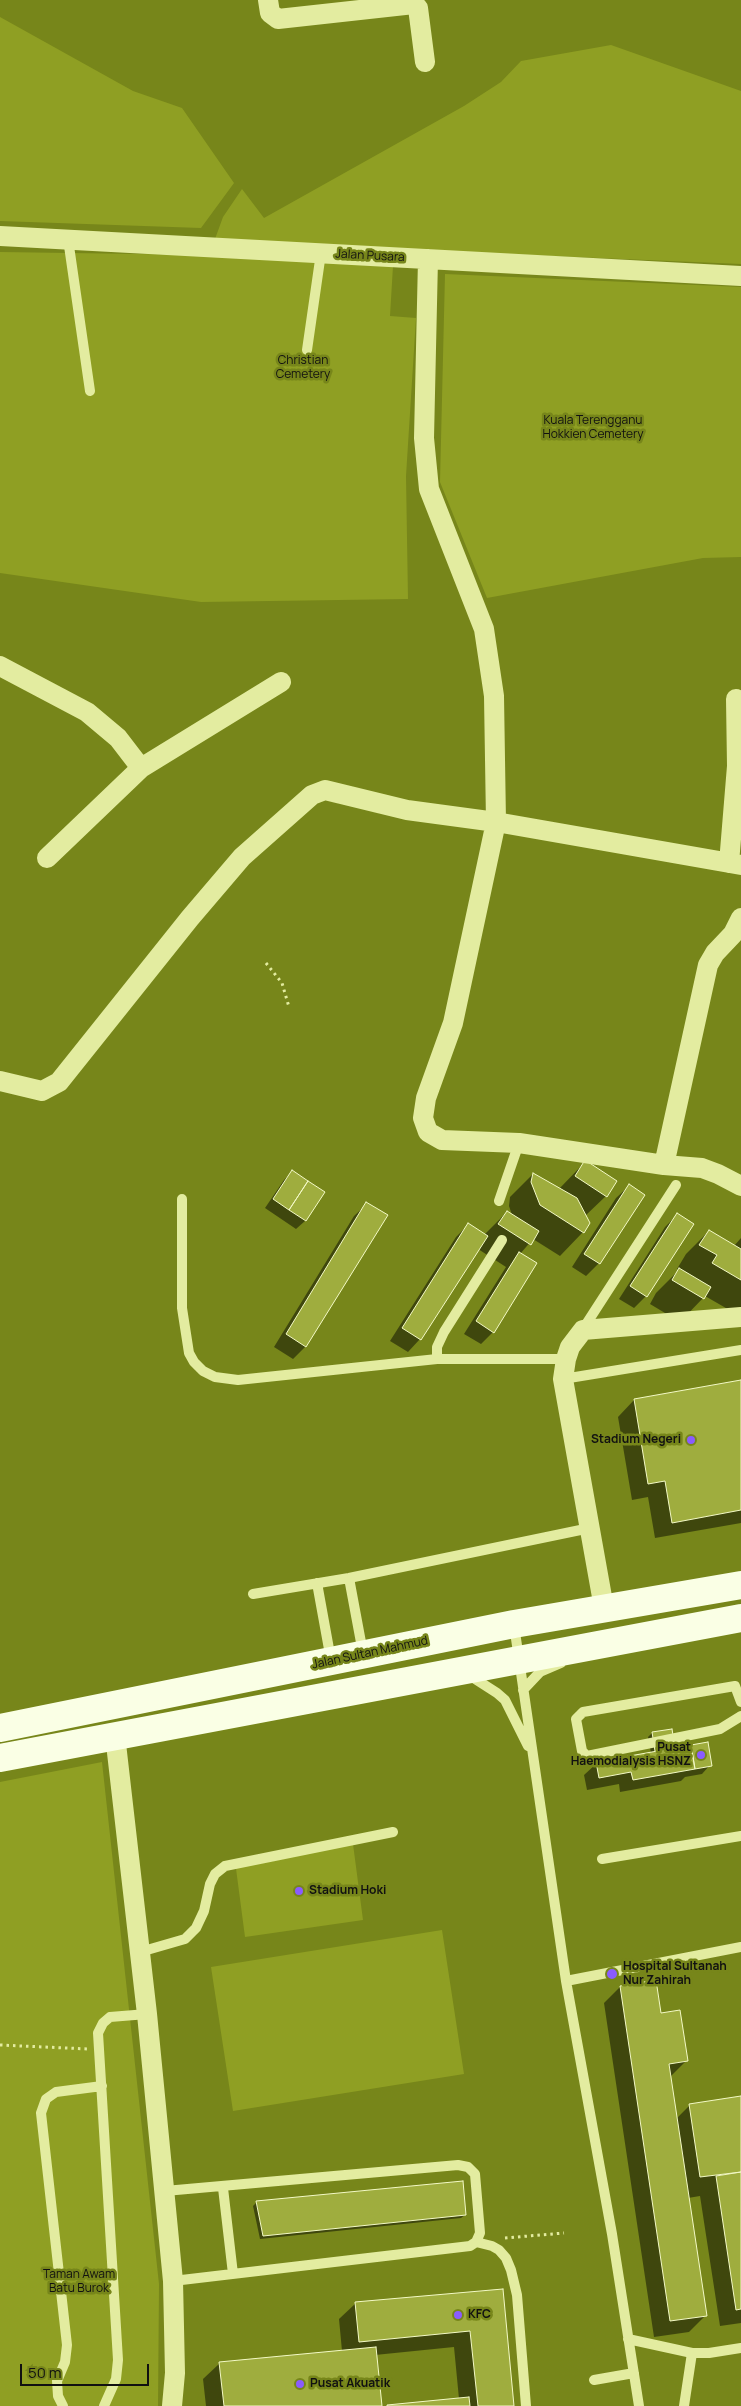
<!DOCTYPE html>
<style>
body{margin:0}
#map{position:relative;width:741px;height:2406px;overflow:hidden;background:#77861a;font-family:Manrope,sans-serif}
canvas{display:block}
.scale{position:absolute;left:20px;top:2364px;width:129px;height:22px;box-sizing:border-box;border:2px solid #111;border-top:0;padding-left:6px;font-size:15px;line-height:18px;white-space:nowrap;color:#111;-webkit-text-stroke:4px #77861a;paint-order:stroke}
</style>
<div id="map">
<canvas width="741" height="2406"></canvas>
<div class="scale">50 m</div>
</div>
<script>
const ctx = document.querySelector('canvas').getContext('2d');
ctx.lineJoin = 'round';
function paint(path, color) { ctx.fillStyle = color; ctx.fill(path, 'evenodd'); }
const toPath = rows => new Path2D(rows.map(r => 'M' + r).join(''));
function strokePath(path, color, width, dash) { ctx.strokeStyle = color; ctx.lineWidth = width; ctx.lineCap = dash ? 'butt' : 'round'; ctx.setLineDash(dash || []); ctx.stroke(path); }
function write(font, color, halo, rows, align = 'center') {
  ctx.font = font + ' Manrope,sans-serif'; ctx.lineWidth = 5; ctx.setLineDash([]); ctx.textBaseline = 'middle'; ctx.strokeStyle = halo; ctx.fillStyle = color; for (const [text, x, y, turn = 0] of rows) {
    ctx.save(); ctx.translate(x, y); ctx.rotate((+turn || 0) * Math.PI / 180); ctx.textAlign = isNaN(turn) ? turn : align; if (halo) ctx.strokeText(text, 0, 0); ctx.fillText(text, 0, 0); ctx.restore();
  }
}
const green = toPath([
 [0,17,133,91,182,108,234,183,201,228,0,221],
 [611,45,741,91,741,264,385,249,215,239,223,217,242,189,264,218,464,106,501,82,521,61],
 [0,252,208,255,393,266,390,316,416,318,406,476,408,599,201,602,0,573],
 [445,274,741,287,741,557,703,558,487,598,440,482],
 [102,1762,159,2284,158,2406,0,2406,0,1782],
 [353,1844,363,1920,245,1937,235,1861],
 [442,1930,464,2074,233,2111,211,1967]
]);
const shadow = toPath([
 [585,1162,606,1196,585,1216,583,1232,560,1256,533,1239,520,1254,493,1332,481,1344,464,1334,506,1267,478,1249,420,1339,408,1352,390,1341,456,1237,468,1225,484,1235,507,1212,512,1215,509,1206,510,1197,533,1174,559,1189],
 [292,1172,323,1192,305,1221,296,1229,265,1208,284,1180],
 [629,1186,599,1263,586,1276,572,1267,616,1198],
 [367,1204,306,1346,293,1359,274,1347,354,1216],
 [677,1215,646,1296,634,1308,619,1299,665,1227],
 [709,1231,734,1246,741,1238,741,1311,738,1315,705,1296,680,1322,650,1304,656,1293,679,1270,677,1269,686,1254],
 [741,1382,741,1523,655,1538,648,1497,632,1500,618,1417,634,1400],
 [671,1730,674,1749,710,1765,702,1774,685,1777,681,1781,620,1792,619,1784,587,1790,584,1775,597,1763,651,1753,648,1737,652,1733],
 [620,1987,660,2014,686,2061,670,2077,676,2119,690,2105,741,2097,741,2323,720,2326,700,2196,688,2198,706,2315,689,2332,654,2337,604,2003],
 [257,2202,465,2215,461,2218,260,2239,253,2206],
 [501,2290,513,2406,390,2406,459,2399,454,2347,375,2355,380,2406,206,2406,203,2379,220,2363,342,2351,339,2319,356,2303]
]);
const building = toPath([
 [585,1160,617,1181,607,1197,575,1176,585,1160],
 [292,1170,308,1181,289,1210,273,1199,292,1170],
 [533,1173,577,1198,590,1223,584,1233,540,1205,531,1182,533,1173],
 [308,1181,325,1192,306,1221,289,1210,308,1181],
 [629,1184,645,1195,600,1264,584,1254,629,1184],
 [366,1202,388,1215,306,1347,286,1334,366,1202],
 [507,1211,539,1231,531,1245,498,1224,507,1211],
 [677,1213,694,1224,647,1297,630,1286,677,1213],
 [468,1223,488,1236,421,1340,402,1328,468,1223],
 [709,1230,741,1249,741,1280,712,1263,717,1255,699,1245,709,1230],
 [519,1252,537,1263,494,1333,476,1321,519,1252],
 [679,1268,711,1287,704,1299,672,1280,679,1268],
 [741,1380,741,1510,672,1523,665,1481,648,1484,634,1399,741,1380],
 [672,1729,675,1748,655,1751,652,1732,672,1729],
 [708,1742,712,1766,695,1769,691,1745,708,1742],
 [691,1745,695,1769,633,1780,631,1772,599,1778,596,1762,691,1745],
 [656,1980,661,2013,680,2010,688,2061,669,2064,707,2316,670,2321,620,1986,656,1980],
 [741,2096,741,2172,700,2177,689,2104,741,2096],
 [741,2172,741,2309,736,2310,716,2176,741,2172],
 [463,2181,466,2215,263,2236,256,2201,463,2181],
 [503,2289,514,2406,478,2406,470,2331,359,2342,355,2302,503,2289],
 [376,2347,382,2406,224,2406,219,2362,376,2347],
 [469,2397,470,2406,387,2406,387,2405,469,2397]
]);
const path = toPath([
 [266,963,282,983,289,1007],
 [0,2045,88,2049],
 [505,2238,564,2233]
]);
const lane = toPath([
 [68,239,90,391],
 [307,350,321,253],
 [182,1199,182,1308,189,1353,194,1362,203,1371,215,1377,238,1380,437,1359,566,1359],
 [499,1201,519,1143],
 [583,1329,676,1185],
 [437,1359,437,1347,444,1332,502,1240],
 [563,1379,741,1350],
 [349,1578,363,1653],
 [317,1583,331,1660],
 [253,1594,349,1578,590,1528],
 [514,1625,566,1981,612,2234,639,2406],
 [469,1675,497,1693,505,1700,528,1746],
 [523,1690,540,1672,561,1663],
 [741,1702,735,1686,583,1712,576,1719,582,1751,587,1756,720,1729,741,1716],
 [602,1859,741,1836],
 [140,1952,185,1939,196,1928,204,1911,210,1884,215,1874,225,1866,393,1832],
 [566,1981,741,1947],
 [223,2188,233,2274],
 [165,2191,458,2165,468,2167,475,2174,480,2233,476,2242,470,2246,173,2281],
 [476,2242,492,2246,499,2250,506,2258,511,2270,517,2295,526,2406],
 [628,2339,692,2353,709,2353,741,2348],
 [594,2380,634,2373],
 [63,2406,58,2396,57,2381,65,2362,67,2345,41,2113,46,2099,56,2092,102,2086],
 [104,2406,116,2379,118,2360,98,2033,103,2023,110,2017,147,2014],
 [684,2406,692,2353]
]);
const street = toPath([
 [268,0,270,13,278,19,414,4,418,8,425,62],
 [0,236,741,276],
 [428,259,424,438,429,489,484,629,494,696,496,822,453,1023,426,1098,423,1118,428,1132,442,1140,519,1143,664,1165,702,1168,718,1174,741,1186],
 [0,666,87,712,118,738,141,768],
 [47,858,141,768,281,682],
 [729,863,737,766,736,699],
 [0,1081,42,1091,59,1082,190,918,242,857,312,795,325,790,407,810,496,822,741,865],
 [664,1165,708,965,715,953,733,934,741,918],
 [604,1608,563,1379,566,1359,570,1347,583,1330,741,1317],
 [115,1735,147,2014,173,2281,175,2373,172,2406]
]);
const primary = toPath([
 [0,1728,514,1624,741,1585],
 [0,1758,741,1618]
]);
const markers = [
 [691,1440,5,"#8a5cfe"],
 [701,1755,5,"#8a5cfe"],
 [299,1891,5,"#8a5cfe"],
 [612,1974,6,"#8a5cfe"],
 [458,2315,5,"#8a5cfe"],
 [300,2384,5,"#8a5cfe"]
];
const streetNames = [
 ["Jalan Pusara",370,256,3],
 ["Jalan Sultan Mahmud",370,1653,-12]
];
const parkNames = [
 ["Christian",303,361],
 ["Cemetery",303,375],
 ["Kuala Terengganu",593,421],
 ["Hokkien Cemetery",593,435],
 ["Taman Awam",79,2275],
 ["Batu Burok",79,2289]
];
const poiNames = [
 ["Stadium Negeri",681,1440,"right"],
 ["Pusat",691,1748,"right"],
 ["Haemodialysis HSNZ",691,1762,"right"],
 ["Stadium Hoki",309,1891],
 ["Hospital Sultanah",623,1967],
 ["Nur Zahirah",623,1981],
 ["KFC",468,2315],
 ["Pusat Akuatik",310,2384]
];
paint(green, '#8f9f23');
paint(shadow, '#0007');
paint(building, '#9fad3e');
strokePath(building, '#f3f9c6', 1);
strokePath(path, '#e3eca0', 3, [2.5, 4]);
strokePath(lane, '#e3eca0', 10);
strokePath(street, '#e3eca0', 20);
strokePath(primary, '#faffe5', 28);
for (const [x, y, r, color] of markers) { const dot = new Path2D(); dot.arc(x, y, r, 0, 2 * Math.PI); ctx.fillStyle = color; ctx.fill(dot); strokePath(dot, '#77861a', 2); }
write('12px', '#111', '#77861a', streetNames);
write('12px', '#111', '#77861a', parkNames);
write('bold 12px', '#111', '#77861a', poiNames, 'left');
</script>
